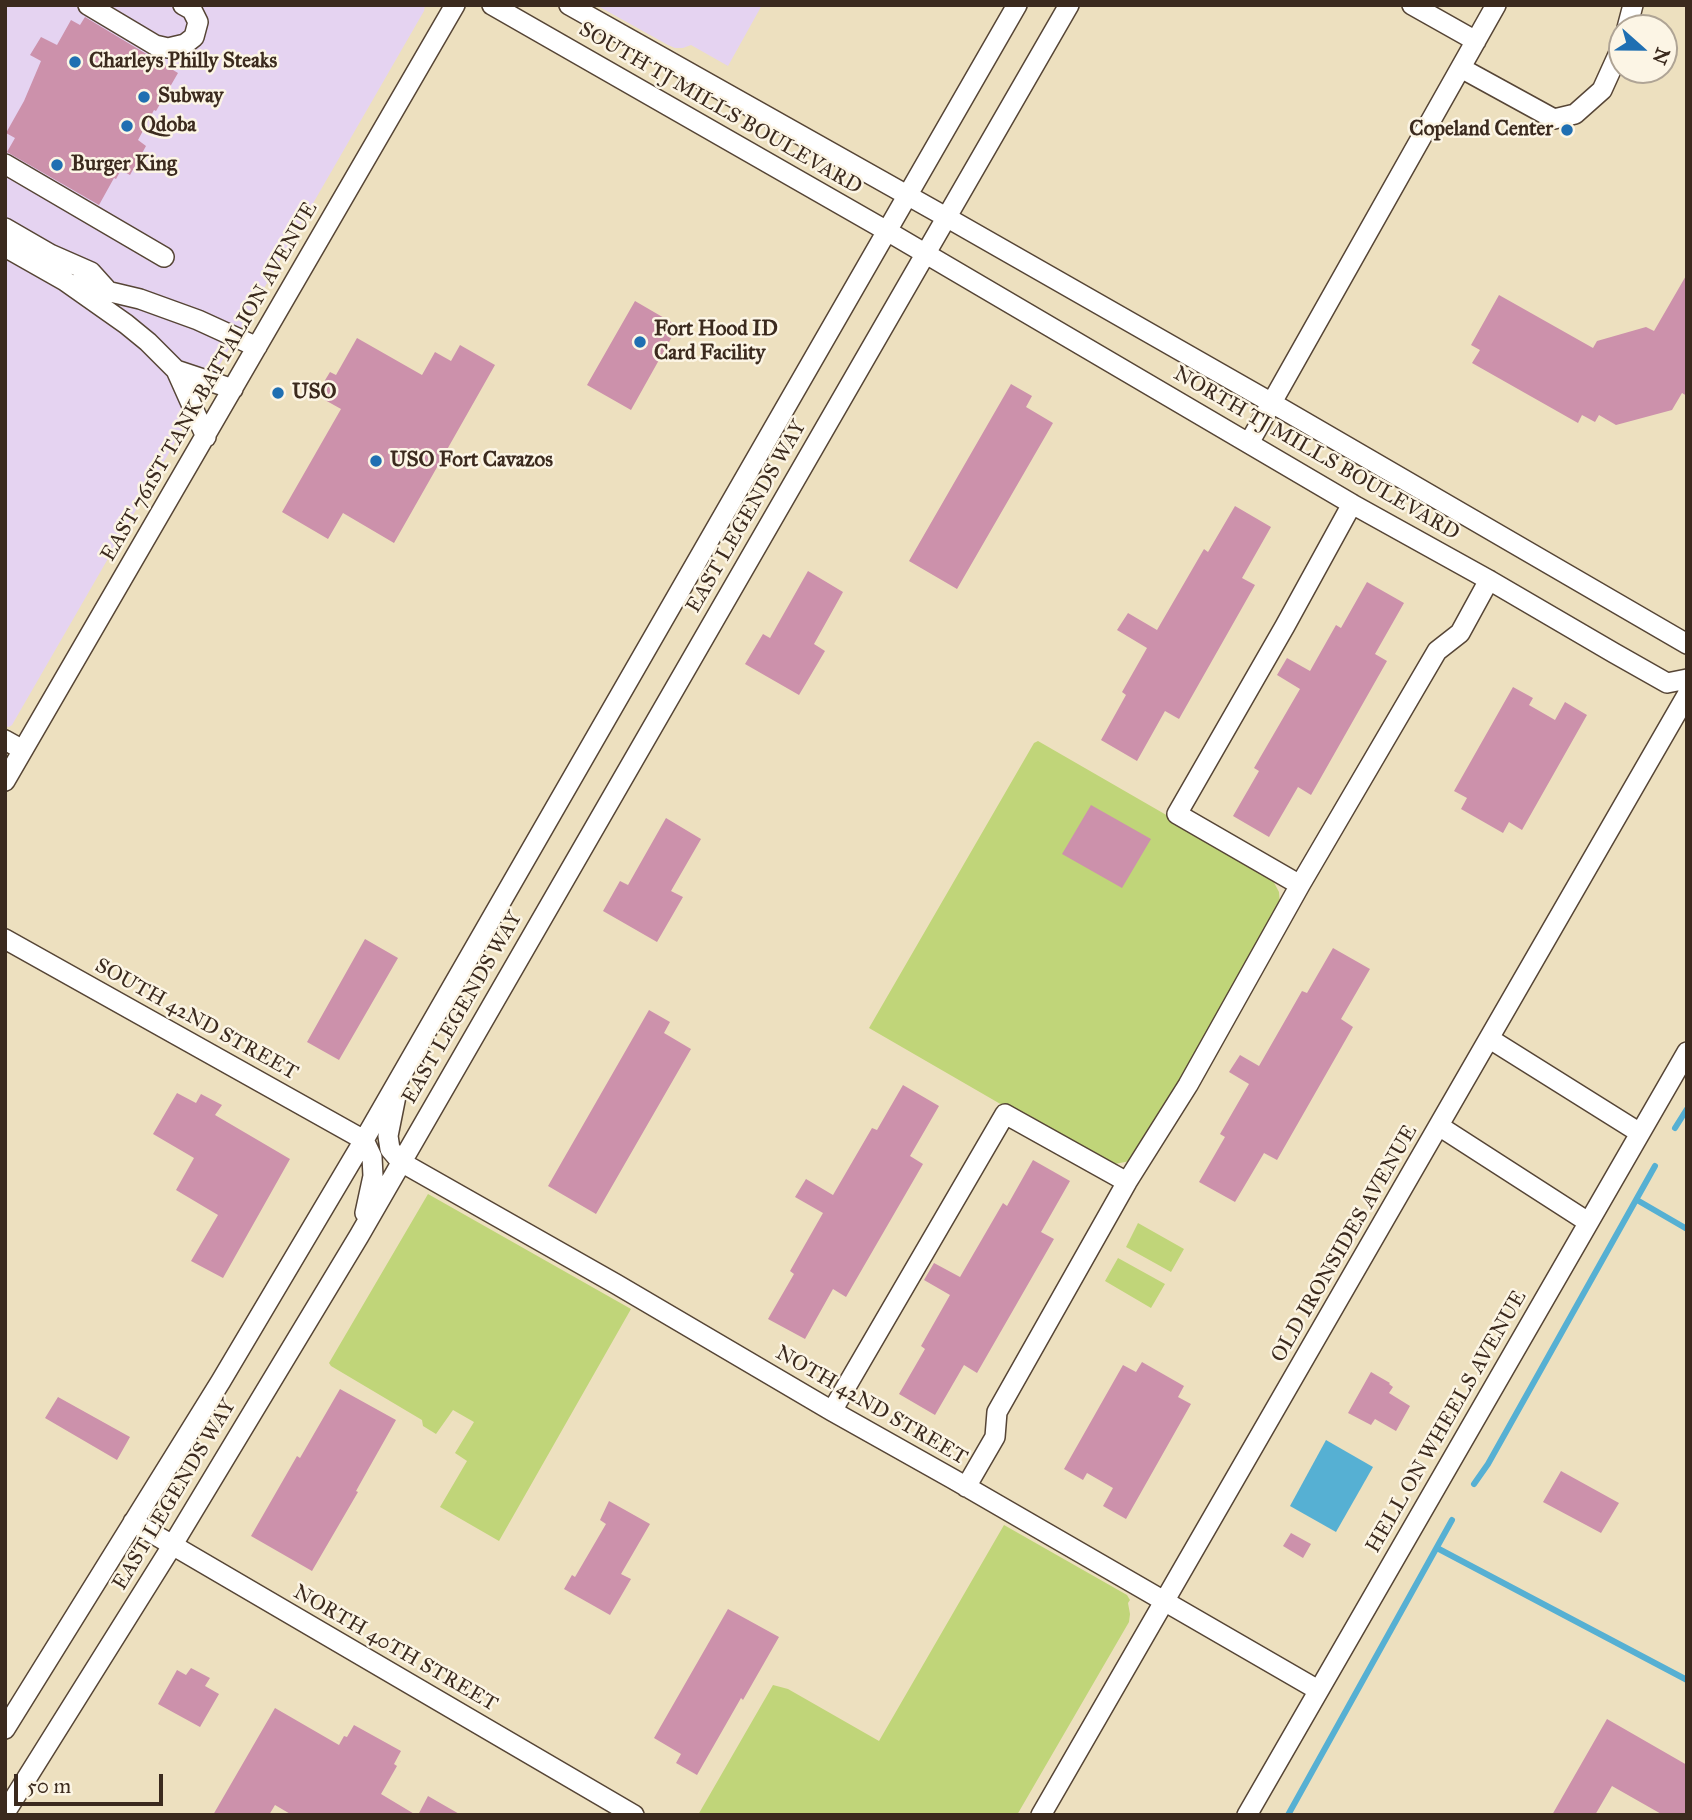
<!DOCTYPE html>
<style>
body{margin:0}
#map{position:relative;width:1692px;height:1820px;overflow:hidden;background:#ede0bf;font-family:"IM FELL Great Primer",serif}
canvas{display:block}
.frame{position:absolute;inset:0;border:7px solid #3b2a1e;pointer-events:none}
.north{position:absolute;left:1608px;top:14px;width:70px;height:70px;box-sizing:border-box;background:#fcf5e5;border:2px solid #afa495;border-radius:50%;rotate:111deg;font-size:19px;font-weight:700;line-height:28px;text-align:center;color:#3b2a1e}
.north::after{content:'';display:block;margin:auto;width:24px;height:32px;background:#1f6fb2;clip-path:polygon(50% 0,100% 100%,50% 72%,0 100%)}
.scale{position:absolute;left:14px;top:1774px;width:149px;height:32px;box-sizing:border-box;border:4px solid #3b2a1e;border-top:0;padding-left:9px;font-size:21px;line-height:24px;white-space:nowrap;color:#3b2a1e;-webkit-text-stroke:5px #fcf5e5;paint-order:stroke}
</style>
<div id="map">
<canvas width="1692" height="1820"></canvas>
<div class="frame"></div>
<div class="north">N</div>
<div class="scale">50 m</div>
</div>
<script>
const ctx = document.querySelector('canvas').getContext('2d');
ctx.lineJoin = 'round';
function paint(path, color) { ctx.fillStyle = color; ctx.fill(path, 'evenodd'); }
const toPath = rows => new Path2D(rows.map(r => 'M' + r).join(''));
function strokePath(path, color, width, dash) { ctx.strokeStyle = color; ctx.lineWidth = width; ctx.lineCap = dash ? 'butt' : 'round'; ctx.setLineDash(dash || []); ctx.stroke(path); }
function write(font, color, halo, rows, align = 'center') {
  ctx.font = font + ' "IM FELL Great Primer",serif'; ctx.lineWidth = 5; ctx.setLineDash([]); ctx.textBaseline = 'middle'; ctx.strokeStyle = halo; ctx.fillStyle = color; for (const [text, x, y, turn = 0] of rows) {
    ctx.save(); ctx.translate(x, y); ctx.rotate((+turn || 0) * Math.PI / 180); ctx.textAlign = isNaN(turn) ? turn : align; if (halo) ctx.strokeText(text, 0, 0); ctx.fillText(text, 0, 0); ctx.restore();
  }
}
const built = toPath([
 [5,5,425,5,424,11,12,725,9,727,5,726],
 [596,5,762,5,728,66,691,45,683,48,675,48,668,45]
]);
const green = toPath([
 [1038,741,1260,869,1270,875,1279,892,1280,906,1141,1151,1130,1161,1115,1164,1099,1161,869,1028,1034,743],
 [428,1194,631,1309,499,1541,440,1507,467,1461,455,1453,474,1422,453,1410,436,1434,423,1426,422,1420,331,1366,329,1363],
 [1138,1223,1184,1249,1171,1272,1126,1247],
 [1118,1258,1165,1284,1151,1308,1105,1281],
 [1004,1525,1127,1595,1130,1600,1128,1603,1130,1614,1129,1622,1017,1815,698,1815,773,1685,788,1689,879,1741]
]);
const water = toPath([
 [1326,1440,1373,1467,1336,1532,1290,1506]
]);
const stream = toPath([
 [1675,1128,1687,1109],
 [1637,1200,1687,1229],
 [1474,1484,1488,1464,1655,1166],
 [1437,1548,1687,1680],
 [1288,1815,1452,1520]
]);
const building = toPath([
 [85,17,178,73,156,111,154,110,138,140,146,146,130,175,121,170,116,179,114,178,99,205,7,152,15,138,6,133,24,101,41,61,30,55,41,37,57,45,71,20,80,25],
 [1687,274,1687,396,1682,393,1672,410,1616,425,1599,415,1595,422,1582,415,1578,423,1472,363,1480,350,1471,345,1499,295,1593,348,1597,341,1646,327,1654,331],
 [635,301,678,326,631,410,587,385],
 [357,338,422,375,435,352,451,361,460,345,495,365,394,543,343,513,328,539,282,512,341,409,316,395,330,372,336,375],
 [1011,384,1032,396,1026,407,1053,423,957,589,909,561],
 [1235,506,1271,527,1242,578,1255,585,1179,719,1165,711,1137,761,1101,740,1126,695,1122,692,1147,648,1117,630,1128,613,1157,630,1204,549,1208,552],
 [808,571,843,592,814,644,825,651,799,695,745,664,763,634,770,638],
 [1367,582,1404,603,1375,654,1387,661,1311,795,1298,787,1269,837,1233,816,1259,771,1254,768,1300,689,1277,675,1287,658,1310,671,1336,625,1341,628],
 [1513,687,1533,698,1529,705,1555,720,1565,702,1587,715,1522,830,1509,822,1503,833,1461,809,1467,798,1454,791],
 [1091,805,1151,839,1122,888,1062,854],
 [666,818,701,839,671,891,683,897,657,942,603,911,620,881,628,885],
 [365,939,398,958,339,1060,307,1042],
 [1333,948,1370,969,1341,1019,1353,1027,1277,1160,1264,1153,1235,1202,1199,1182,1225,1137,1220,1134,1249,1084,1229,1072,1240,1055,1259,1066,1302,991,1307,993],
 [649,1010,670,1022,664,1033,691,1049,596,1214,548,1186],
 [903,1085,939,1106,910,1156,923,1164,846,1297,833,1289,805,1339,768,1319,794,1274,790,1271,823,1213,795,1197,806,1179,833,1195,872,1128,877,1130],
 [177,1093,196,1103,201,1094,222,1105,215,1115,290,1159,223,1278,191,1261,218,1215,176,1190,194,1158,153,1134],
 [1033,1160,1070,1181,1041,1232,1054,1239,977,1373,964,1365,935,1415,899,1394,925,1349,921,1346,950,1295,924,1280,934,1263,960,1277,1003,1203,1007,1206],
 [1142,1362,1184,1386,1178,1397,1191,1404,1126,1519,1103,1506,1113,1488,1087,1473,1083,1480,1064,1469,1123,1365,1136,1372],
 [1371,1372,1390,1383,1389,1384,1393,1387,1389,1393,1410,1406,1396,1431,1375,1419,1371,1425,1348,1413],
 [340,1389,396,1420,356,1491,358,1492,312,1571,251,1536,297,1456,300,1458],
 [58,1397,130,1437,117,1460,45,1418],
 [1561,1471,1619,1503,1601,1533,1543,1502],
 [609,1501,650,1524,621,1574,631,1579,610,1615,564,1589,572,1575,575,1577,606,1524,600,1520],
 [1291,1533,1311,1544,1303,1558,1283,1546],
 [728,1609,779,1637,743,1700,741,1698,697,1775,676,1763,681,1754,654,1738],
 [191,1668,210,1678,205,1686,219,1694,200,1727,158,1704,177,1670,186,1675],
 [275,1708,339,1745,344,1736,347,1737,354,1725,401,1751,394,1764,397,1766,381,1794,416,1815,292,1815,275,1805,269,1815,213,1815],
 [1607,1719,1687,1765,1687,1815,1663,1815,1612,1786,1595,1815,1552,1815],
 [428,1796,461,1815,418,1815]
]);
const minor = toPath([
 [88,5,155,45,168,48,185,44,194,37,198,22,192,10,183,5],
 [492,5,887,231,1352,504,1489,580,1614,653,1667,683,1687,679],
 [569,5,946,217,1272,403,1687,644],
 [1412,5,1476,41],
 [1627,28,1633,5],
 [1461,68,1554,119,1575,114,1602,90,1622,46],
 [5,164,164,257],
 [5,228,50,254,91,272,109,292],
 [5,247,65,281,126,324,148,342,176,370,233,389],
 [77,284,140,299,198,320,257,347],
 [176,370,206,437],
 [1249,443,1496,5],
 [5,740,23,750],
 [5,781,455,5],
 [1300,885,1177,814,1285,626,1352,504],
 [5,939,364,1140],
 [1490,1039,1640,1133],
 [396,1096,388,1136,390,1149,401,1162,616,1284,832,1411,953,1479,1318,1690],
 [1439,1126,1588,1222],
 [364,1140,372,1157,373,1176,365,1213],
 [832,1411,1005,1114,1127,1182],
 [966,1487,995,1437,997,1412,1127,1182,1188,1085,1300,885,1437,651,1460,633,1489,580],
 [133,1522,634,1815],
 [5,1729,221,1381,364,1140,1017,5],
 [5,1813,172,1546,359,1236,1069,5],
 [1041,1815,1687,695],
 [1247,1815,1687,1052]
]);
const markers = [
 [75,62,7,"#1f6fb2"],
 [144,97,7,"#1f6fb2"],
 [127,126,7,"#1f6fb2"],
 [1567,130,7,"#1f6fb2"],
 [57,165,7,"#1f6fb2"],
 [640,342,7,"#1f6fb2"],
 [278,393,7,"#1f6fb2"],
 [376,461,7,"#1f6fb2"]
];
const poiNames = [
 ["Charleys Philly Steaks",89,62],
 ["Subway",158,97],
 ["Qdoba",141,126],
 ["Copeland Center",1553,130,"right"],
 ["Burger King",71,165],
 ["Fort Hood ID",654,330],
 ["Card Facility",654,354],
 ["USO",292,393],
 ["USO Fort Cavazos",390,461]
];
const streetNames = [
 ["SOUTH TJ MILLS BOULEVARD",720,109,30],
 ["EAST 761ST TANK BATTALION AVENUE",210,382,-60],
 ["NORTH TJ MILLS BOULEVARD",1316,454,30],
 ["EAST LEGENDS WAY",747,517,-60],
 ["EAST LEGENDS WAY",463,1008,-60],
 ["SOUTH 42ND STREET",196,1020,29],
 ["OLD IRONSIDES AVENUE",1345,1244,-60],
 ["NOTH 42ND STREET",871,1406,30],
 ["HELL ON WHEELS AVENUE",1447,1422,-60],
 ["EAST LEGENDS WAY",175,1495,-59],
 ["NORTH 40TH STREET",395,1649,30]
];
paint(built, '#e5d3f1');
paint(green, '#c0d579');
paint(water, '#56b0d3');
strokePath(stream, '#56b0d3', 6);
paint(building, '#cc91ab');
strokePath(minor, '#564536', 22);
strokePath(minor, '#fff', 19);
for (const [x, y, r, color] of markers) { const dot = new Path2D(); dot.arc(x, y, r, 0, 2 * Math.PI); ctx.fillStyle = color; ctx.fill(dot); strokePath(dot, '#fcf5e5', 2.5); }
write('bold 21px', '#3b2a1e', '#fcf5e5', poiNames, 'left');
write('21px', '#3b2a1e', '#fcf5e5', streetNames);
</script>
